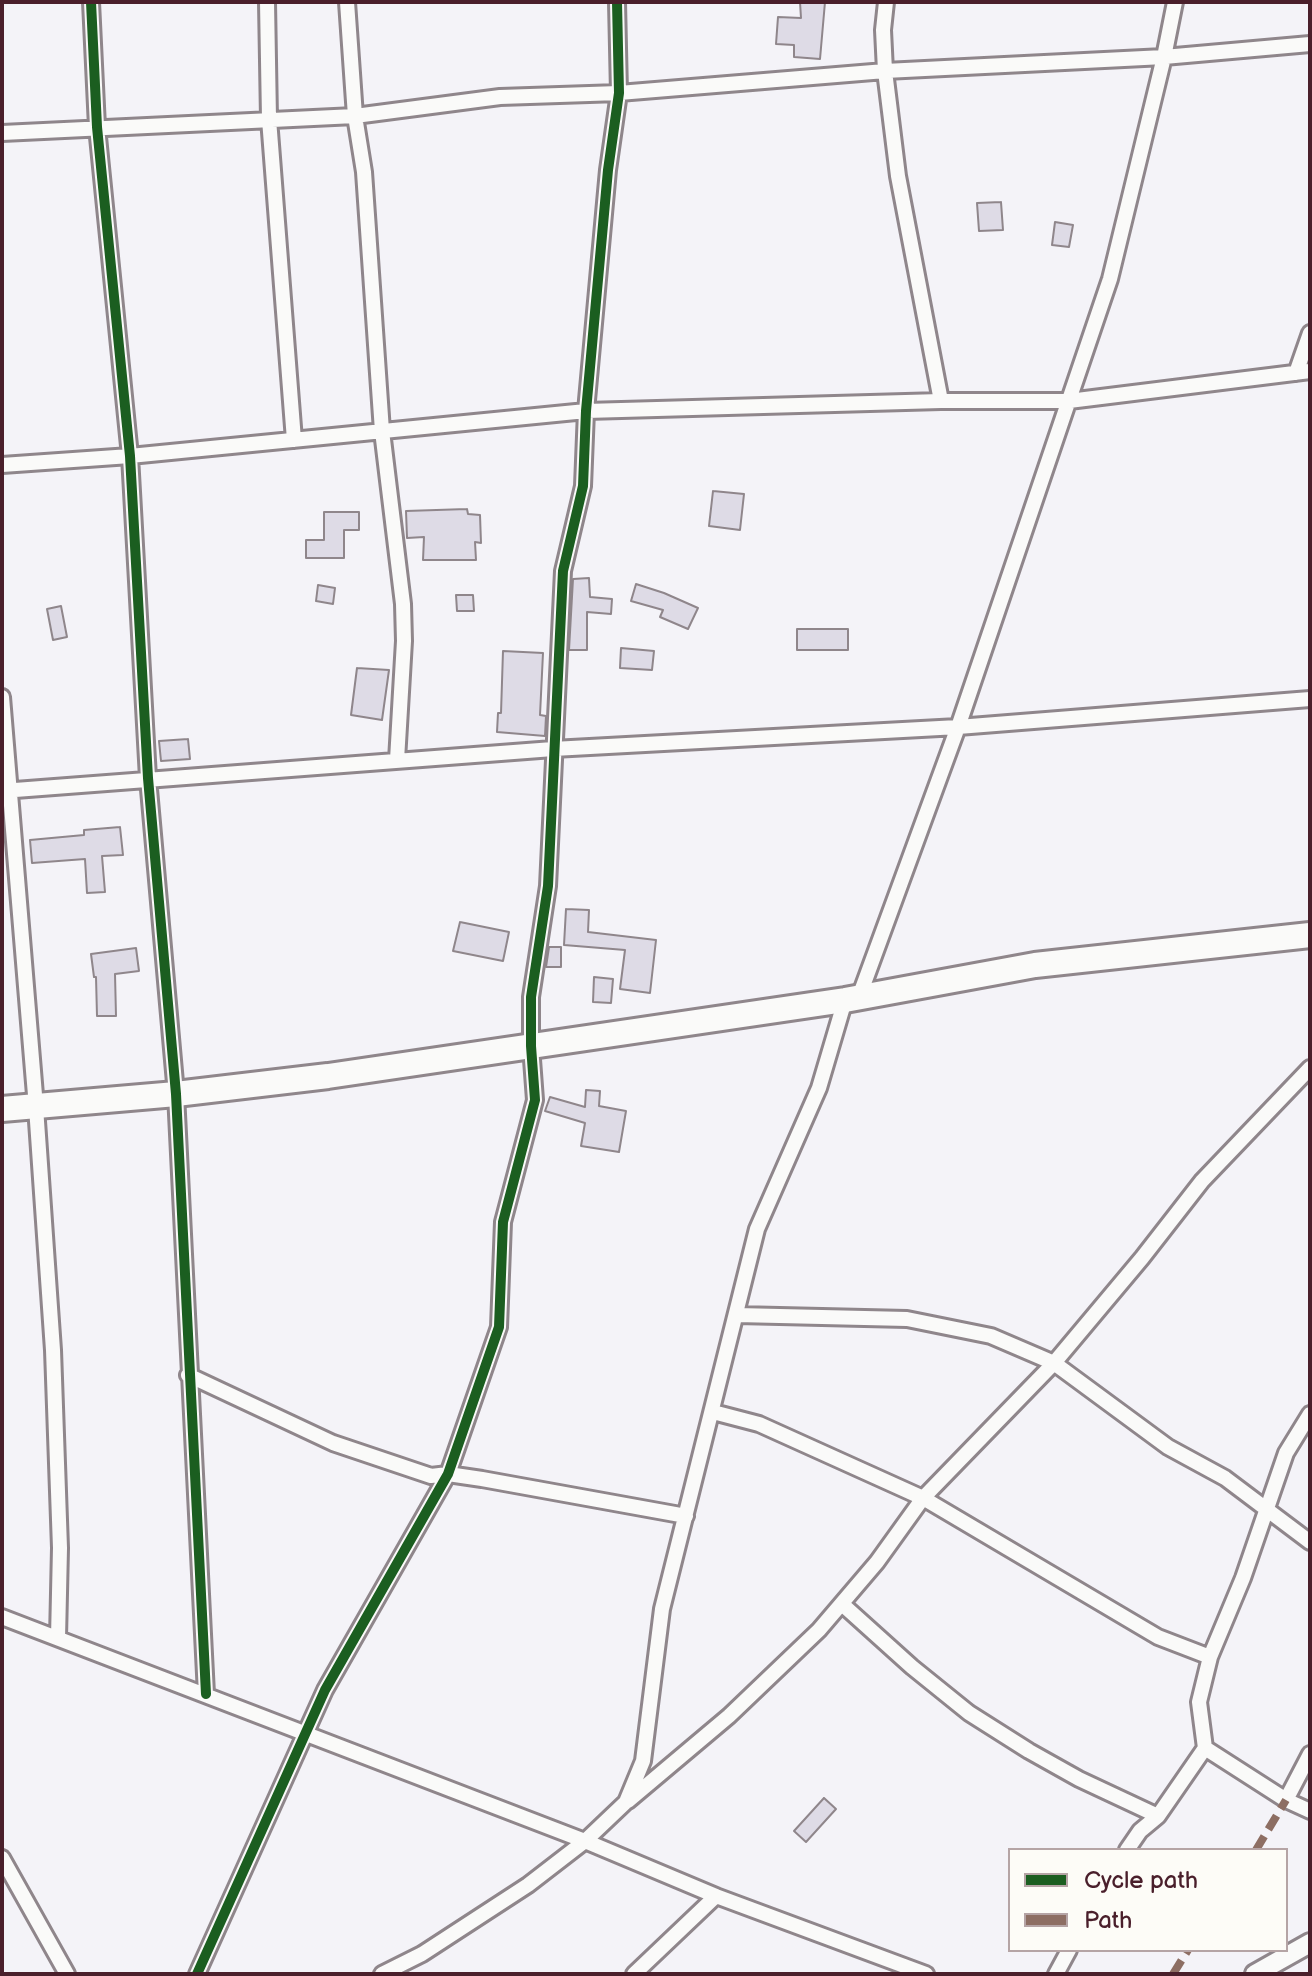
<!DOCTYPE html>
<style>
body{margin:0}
#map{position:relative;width:1312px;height:1976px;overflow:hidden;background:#f4f3f8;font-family:"Balsamiq Sans",sans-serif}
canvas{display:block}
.frame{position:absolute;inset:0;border:4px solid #4a1f2b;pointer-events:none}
.legend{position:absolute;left:1008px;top:1848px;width:280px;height:104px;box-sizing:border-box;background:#fdfcf7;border:2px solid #b5a4a5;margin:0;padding:10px 14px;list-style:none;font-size:24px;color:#4a1f2b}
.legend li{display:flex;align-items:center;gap:16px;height:40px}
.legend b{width:40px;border:2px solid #b5a4a5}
</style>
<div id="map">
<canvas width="1312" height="1976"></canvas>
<div class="frame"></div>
<ul class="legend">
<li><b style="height:10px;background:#1b5e20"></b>Cycle path</li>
<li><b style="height:10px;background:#8d6e63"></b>Path</li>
</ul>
</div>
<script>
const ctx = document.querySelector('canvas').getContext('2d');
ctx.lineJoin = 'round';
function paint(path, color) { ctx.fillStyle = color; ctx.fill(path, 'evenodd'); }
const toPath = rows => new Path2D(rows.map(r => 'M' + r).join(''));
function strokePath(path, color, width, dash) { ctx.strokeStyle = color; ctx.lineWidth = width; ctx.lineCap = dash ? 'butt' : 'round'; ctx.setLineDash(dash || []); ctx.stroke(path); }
const building = toPath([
 [800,2,825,2,820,59,794,57,794,45,776,44,778,17,801,18,800,2],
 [1001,202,1003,230,979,231,977,203,1001,202],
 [1055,222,1073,225,1069,247,1052,245,1055,222],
 [713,491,744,494,740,530,709,526,713,491],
 [467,509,468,514,480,515,481,543,475,542,476,560,423,560,424,537,407,538,406,511,467,509],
 [324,512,359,512,359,530,344,530,344,558,306,558,306,540,324,540,324,512],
 [589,578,590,597,612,599,611,614,587,612,587,650,569,650,573,579,589,578],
 [636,584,664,593,698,608,688,629,660,617,663,610,631,601,636,584],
 [318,585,335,588,333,604,316,601,318,585],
 [456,595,473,595,474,611,457,611,456,595],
 [61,606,67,637,53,640,47,609,61,606],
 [797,629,848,629,848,650,797,650,797,629],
 [621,648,654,651,652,670,620,668,621,648],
 [503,651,543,653,540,715,546,716,545,736,497,732,498,713,501,713,503,651],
 [357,668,389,670,382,720,351,715,357,668],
 [188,739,190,759,161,761,159,741,188,739],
 [120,827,123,855,102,856,105,892,87,893,85,859,32,863,30,840,84,835,84,830,120,827],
 [566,909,589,910,588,932,656,940,650,993,620,989,625,950,564,945,566,909],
 [460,922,509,932,503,961,453,951,460,922],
 [549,947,561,947,561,967,546,967,549,947],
 [136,948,139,971,115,974,116,1016,97,1016,96,977,94,977,91,954,136,948],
 [594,977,613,979,611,1003,593,1002,594,977],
 [586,1090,600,1091,599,1106,626,1111,619,1152,581,1146,585,1123,545,1111,550,1097,585,1107,586,1090],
 [824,1798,836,1809,806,1842,794,1831,824,1798]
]);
const minor = toPath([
 [91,2,97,127,130,456,148,778,176,1094,206,1694],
 [267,2,269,119,294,440],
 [347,2,355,116,364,172,382,431,403,604,404,641,397,760],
 [886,2,883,30,885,71,898,176,941,401],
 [2,133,355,116,500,97,619,93,885,71,1164,57,1310,44],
 [1296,373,1310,333],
 [2,465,130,456,586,411,941,401,1069,401,1310,371],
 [2,697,36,1107,53,1350,60,1548,58,1638],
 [2,791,553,749,958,727,1310,699],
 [859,997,958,727,1110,279,1164,57,1175,2],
 [737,1315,907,1319,991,1336,1054,1363,1168,1447,1225,1478,1310,1542],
 [188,1375,333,1443,431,1476,448,1474,482,1479,686,1516],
 [713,1412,759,1424,923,1498,1158,1637,1210,1657],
 [842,1604,912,1667,969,1713,1029,1751,1079,1779,1158,1816],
 [2,1617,585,1841,716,1896,926,1974],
 [1205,1748,1286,1800,1310,1811],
 [1286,1800,1310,1754],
 [628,1801,729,1716,819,1630,877,1562,923,1498,1054,1363,1142,1258,1202,1181,1310,1068],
 [1127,1850,1140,1831,1158,1816,1205,1748,1199,1702,1210,1657,1243,1578,1286,1453,1310,1414],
 [2,1858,67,1974],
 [197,1974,325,1690,448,1474,499,1327,503,1222,535,1100,531,1046,531,997,548,886,563,571,583,486,586,411,608,170,619,93,617,2],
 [382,1974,422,1954,528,1885,585,1841,626,1802,643,1761,662,1609,757,1229,819,1088,845,1000],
 [634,1974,716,1896],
 [1056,1974,1069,1950]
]);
const tertiary = toPath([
 [1255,1974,1310,1943]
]);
const primary = toPath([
 [2,1109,176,1094,328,1076,845,1000,1035,965,1310,935]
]);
const quiet = toPath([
 [1256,1850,1286,1800],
 [1173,1974,1188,1950]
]);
const cycleway = toPath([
 [91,2,97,127,130,456,148,778,176,1094,206,1694],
 [197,1974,325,1690,448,1474,499,1327,503,1222,535,1100,531,1046,531,997,548,886,563,571,583,486,586,411,608,170,619,93,617,2]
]);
paint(building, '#dedbe6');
strokePath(building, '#8f868b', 2);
strokePath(minor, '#8f868b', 20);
strokePath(tertiary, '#8f868b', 24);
strokePath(primary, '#8f868b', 30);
strokePath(minor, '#fafaf9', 14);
strokePath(tertiary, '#fafaf9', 18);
strokePath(primary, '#fafaf9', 24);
strokePath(quiet, '#8d6e63', 8, [16, 8]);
strokePath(cycleway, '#1b5e20', 10);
</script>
